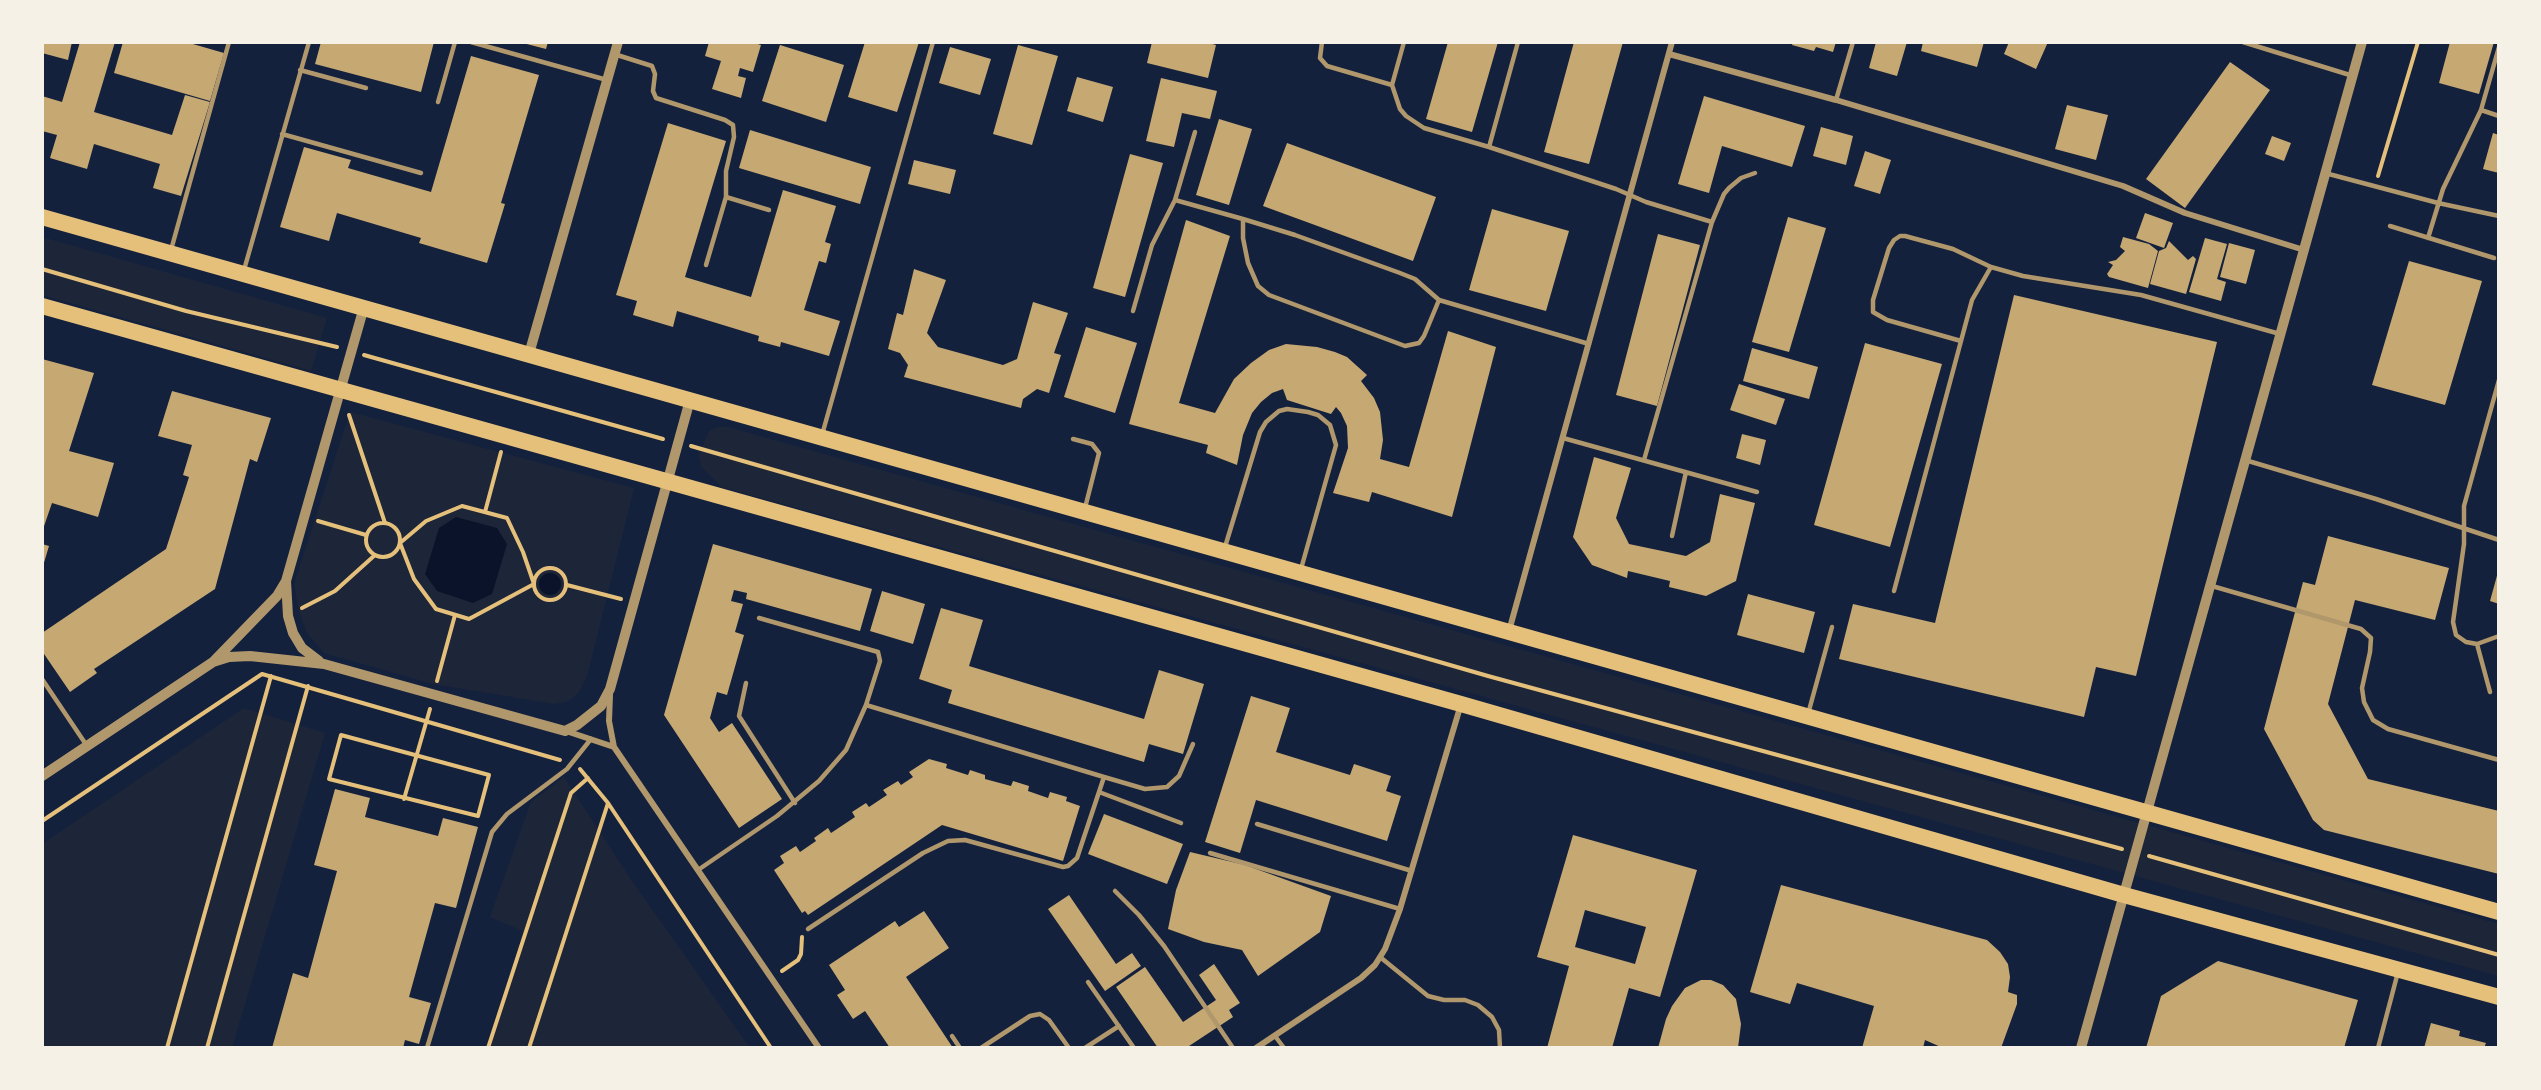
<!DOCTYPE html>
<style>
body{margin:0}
#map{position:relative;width:2541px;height:1090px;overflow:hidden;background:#14213d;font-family:"Open Sans",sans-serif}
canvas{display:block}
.frame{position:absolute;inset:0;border:44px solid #f6f1e7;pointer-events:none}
</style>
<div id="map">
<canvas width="2541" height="1090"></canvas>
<div class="frame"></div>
</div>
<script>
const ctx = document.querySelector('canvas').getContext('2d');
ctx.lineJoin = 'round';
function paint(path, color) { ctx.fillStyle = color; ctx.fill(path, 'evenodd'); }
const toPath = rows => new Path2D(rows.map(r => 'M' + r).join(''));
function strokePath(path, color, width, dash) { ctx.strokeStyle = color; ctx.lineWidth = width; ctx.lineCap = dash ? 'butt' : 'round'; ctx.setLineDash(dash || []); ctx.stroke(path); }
const green = toPath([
 [42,237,327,318,311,371,42,295],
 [350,412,634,488,587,676,579,692,569,701,554,704,433,684,324,653,307,633,299,612,294,584],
 [718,427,728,427,2499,924,2499,976,721,487,701,466,699,455,709,431],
 [244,708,325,733,232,1048,42,1048,42,844],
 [564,777,630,878,750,1048,489,1048,525,932,490,917,531,802]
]);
const water = toPath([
 [456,517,497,528,507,544,492,594,473,603,437,591,425,574,439,528],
 '539 584a11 11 0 1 1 22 0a11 11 0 1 1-22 0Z'
]);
const building = toPath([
 [42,42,72,42,68,60,42,53],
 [80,42,115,42,94,112,172,135,185,95,210,102,181,196,153,188,160,164,94,144,87,169,50,158,57,135,42,131,42,96,62,102],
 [123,42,186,42,224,53,210,101,114,73],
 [321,42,434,42,421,92,315,64],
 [519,42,548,42,546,49],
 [709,42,751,42,761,45,753,72,740,68,738,76,746,78,741,98,712,89,721,61,705,56],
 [865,42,919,42,897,112,848,97],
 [1152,42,1205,42,1216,45,1208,78,1147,63],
 [1448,42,1498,42,1472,132,1426,119],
 [1574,42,1623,42,1589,164,1544,152],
 [1793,42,1836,42,1833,52,1816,47,1814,51,1792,45],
 [1876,42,1907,42,1897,76,1869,68],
 [1923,42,1984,42,1977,67,1921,51],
 [2009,42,2048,42,2036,69,2004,54],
 [2450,42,2494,42,2479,94,2439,83],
 [780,45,844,65,826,122,762,101],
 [1018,45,1058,56,1032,145,993,134],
 [950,47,991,59,980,95,939,83],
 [471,56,539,75,501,203,505,204,487,263,419,243,421,238,337,213,329,241,280,227,304,147,351,160,348,168,431,192],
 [2230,62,2270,90,2185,208,2146,179],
 [1077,77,1113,87,1103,122,1067,111],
 [1161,78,1217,91,1210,119,1182,113,1174,147,1146,141],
 [1704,96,1805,126,1792,167,1722,146,1709,193,1678,184],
 [2067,105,2108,115,2096,160,2055,149],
 [1219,119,1252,129,1229,205,1196,195],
 [668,123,726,141,685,277,751,297,783,190,836,206,825,242,831,244,826,263,819,261,804,310,840,321,829,356,781,342,780,347,758,341,759,336,677,311,673,327,633,315,637,301,616,295],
 [1821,127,1853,136,1846,165,1813,156],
 [750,130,871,167,860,204,739,168],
 [2493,133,2499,135,2499,173,2483,169],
 [2272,136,2291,143,2284,161,2265,154],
 [1287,143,1436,197,1413,261,1263,206],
 [1865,151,1891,160,1880,194,1854,186],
 [1130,154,1163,163,1125,297,1093,288],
 [914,160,956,170,950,194,908,184],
 [1492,209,1569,231,1546,311,1469,290],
 [2145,213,2173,223,2164,248,2136,238],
 [1788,217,1826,228,1789,352,1752,342],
 [1186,220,1230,236,1179,403,1215,413,1234,379,1251,363,1269,350,1286,344,1317,347,1335,352,1347,357,1367,375,1361,381,1374,398,1380,412,1383,440,1380,459,1409,467,1448,331,1496,347,1452,517,1372,492,1369,502,1333,493,1348,448,1347,426,1341,413,1336,407,1331,414,1287,400,1283,389,1272,393,1261,402,1252,413,1243,435,1237,465,1206,453,1208,445,1129,424],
 [1658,234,1700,245,1657,406,1616,395],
 [2123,237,2149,244,2158,251,2148,288,2109,277,2107,274,2113,265,2108,262,2116,260,2125,251,2120,247],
 [2205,238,2227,244,2217,279,2226,282,2221,301,2189,292],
 [2169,241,2188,260,2193,256,2196,259,2186,294,2150,284,2159,251,2166,248],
 [2229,243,2255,250,2246,284,2220,277],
 [2409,261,2482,281,2445,405,2372,385],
 [914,269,946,280,927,333,938,347,1003,365,1017,359,1033,302,1068,313,1054,353,1061,355,1049,393,1037,389,1023,399,1021,408,904,377,908,365,900,353,888,349,897,313,903,315],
 [2014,295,2217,342,2136,676,2096,667,2084,717,1839,659,1853,604,1935,623],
 [1086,327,1137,343,1115,413,1064,397],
 [1865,343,1942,364,1890,547,1814,525],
 [1752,348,1818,367,1809,399,1743,381],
 [42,359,94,373,69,451,114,463,98,517,52,503,42,532],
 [1739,384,1785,399,1776,425,1730,410],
 [172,391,271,418,257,462,250,459,215,589,94,669,97,673,70,692,42,651,42,633,166,549,189,477,183,475,192,445,158,436],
 [1742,434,1766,440,1760,465,1736,458],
 [1594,457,1631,468,1616,518,1629,544,1686,556,1710,542,1720,494,1755,503,1736,581,1706,596,1669,587,1670,581,1628,571,1627,578,1592,565,1573,537],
 [2328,536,2449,568,2435,620,2355,600,2328,704,2368,779,2499,811,2499,874,2324,830,2313,820,2264,729,2303,582,2315,585],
 [42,544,49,546,43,566,42,566],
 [713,544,872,589,860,631,746,599,747,593,734,590,731,601,743,604,735,632,744,635,727,695,717,692,710,718,719,732,732,723,782,799,739,828,664,715],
 [2498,572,2499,572,2499,604,2490,601],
 [882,591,925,604,913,644,870,631],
 [1748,594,1815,612,1804,653,1737,635],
 [941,608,983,620,969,666,1144,719,1159,670,1204,684,1183,754,1149,744,1144,762,948,703,952,690,919,679],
 [1251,696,1290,708,1276,752,1350,775,1354,764,1391,776,1386,791,1401,796,1387,841,1256,800,1240,853,1205,842],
 [929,759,947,764,946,768,968,775,970,770,985,775,985,779,1011,786,1013,781,1029,786,1028,791,1048,798,1050,792,1067,797,1066,801,1080,806,1063,861,942,825,808,915,805,911,802,913,774,870,784,863,780,856,796,846,800,852,816,841,814,838,828,828,831,833,855,817,852,812,866,803,869,807,887,795,883,790,898,781,901,785,913,777,909,772],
 [335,789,370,798,365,817,438,836,443,818,478,827,456,908,435,903,409,997,431,1003,419,1044,405,1040,403,1048,272,1048,293,973,308,978,337,871,314,865],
 [1104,814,1183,844,1167,884,1088,854],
 [1573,835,1697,870,1660,997,1629,988,1612,1048,1547,1048,1569,966,1537,957],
 [1585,910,1646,927,1635,964,1575,947],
 [1190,852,1245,865,1331,896,1320,932,1258,976,1242,950,1204,942,1168,929,1176,890],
 [1781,885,1987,940,2000,952,2008,964,2010,977,2008,992,2017,995,2017,1004,2001,1048,1943,1048,1925,1040,1923,1048,1862,1048,1874,1006,1797,983,1790,1004,1750,992],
 [1069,895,1116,964,1132,953,1141,966,1105,991,1048,909],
 [924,911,949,948,906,977,953,1048,890,1048,865,1011,853,1019,837,995,845,990,829,965,895,921,899,927],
 [2218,961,2358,1000,2344,1048,2146,1048,2161,996],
 [1214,964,1240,1003,1229,1010,1233,1017,1186,1048,1158,1048,1116,987,1145,967,1183,1022,1216,1000,1199,975],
 [1701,980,1711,980,1723,985,1736,999,1741,1024,1738,1048,1658,1048,1666,1019,1672,1006,1685,988],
 [2431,1023,2460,1031,2459,1036,2486,1043,2484,1048,2424,1048]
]);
const path = toPath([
 [2378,176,2418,42],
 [42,269,186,311,337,347],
 [364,355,663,439],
 [349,415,385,523],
 [691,446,1488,676,2122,849],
 [462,506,507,518,523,552,534,584,469,619,436,609,414,579,400,543,426,521,462,506],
 [485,512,501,452],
 [318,521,366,535],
 '366 540a17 17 0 1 1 34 0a17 17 0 1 1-34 0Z',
 '534 584a16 16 0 1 1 32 0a16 16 0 1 1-32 0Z',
 [567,585,621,599],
 [302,608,335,591,375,555],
 [437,681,455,615],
 [341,735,489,775,478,816,329,779,341,735],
 [580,769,608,803,771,1048],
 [404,799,430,709],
 [42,821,262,674,560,760],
 [2149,856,2499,955],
 [782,971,798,960,801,954,802,937],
 [167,1048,271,676],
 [207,1048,308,686],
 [488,1048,571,793,588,778],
 [529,1048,608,803]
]);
const service = toPath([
 [471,42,607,80],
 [1322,42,1320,58,1327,66,1392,85],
 [1404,42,1392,85,1400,109,1406,116,1424,128,1489,147],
 [1518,42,1489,147,1616,189,1646,202,1712,222,1724,194,1729,188,1741,178,1755,173],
 [2243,42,2353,76],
 [614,54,652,66,655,74,653,91,656,98,725,120,733,125,734,137,726,171,726,197,769,210],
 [300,70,366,88],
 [1836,100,1853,42],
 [438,102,455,42],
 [2481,110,2499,116],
 [1195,132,1175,200,1243,219,1243,238,1248,263,1258,286,1269,295,1405,346,1419,343,1424,336,1439,300,1589,344],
 [282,134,421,173],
 [2325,173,2438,203,2499,216],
 [1243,219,1295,235,1400,273,1415,279,1439,300],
 [2390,226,2494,258],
 [2428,238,2443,189,2481,110,2499,47],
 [171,250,229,42],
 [706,265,726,197],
 [244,270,309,42],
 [1133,311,1152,245,1175,200],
 [1961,341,1887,320,1873,312,1873,300,1889,248,1894,240,1900,236,1905,236,1953,249,1991,267],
 [2499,380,2464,506,2464,544,2453,622,2456,635,2466,642,2477,644,2499,636],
 [822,435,933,42],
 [1563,438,1757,492],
 [1073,439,1092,444,1099,453,1085,508],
 [1644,460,1712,222],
 [2245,460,2376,499,2499,540],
 [1672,536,1686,472],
 [1225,547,1260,432,1266,422,1279,411,1287,409,1308,412,1318,415,1330,425,1336,445,1301,569],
 [2212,586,2361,629,2371,638,2370,652,2362,688,2364,702,2373,720,2388,729,2499,760],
 [1894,591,1972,300,1991,267,2023,276,2141,295,2280,334],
 [759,618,878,652,880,661,866,705],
 [2477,644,2490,692],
 [42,679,87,746],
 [746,683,739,716,795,803],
 [1808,714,1832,627],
 [1104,777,1145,789,1167,787,1179,776,1193,744],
 [1099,792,1181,823],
 [1257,824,1412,871],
 [1210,853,1400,909],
 [698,870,777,816,819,781,846,750,866,705,1104,777,1077,858,1068,866,1063,867,965,840,948,841,923,853,808,929],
 [1115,891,1139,915,1164,946,1233,1048],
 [1380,957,1428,996,1444,1000,1465,1000,1478,1005,1492,1017,1499,1030,1500,1048],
 [1088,982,1134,1048],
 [952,1036,960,1048],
 [1275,1036,1284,1048],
 [427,1048,492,832,507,814,567,769,591,739],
 [981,1048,1030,1016,1040,1014,1049,1020,1069,1048],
 [1085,1048,1119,1026],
 [2378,1048,2398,972]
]);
const minor = toPath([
 [1669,54,1836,100,2123,186,2185,213,2304,250],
 [1509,631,1672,42],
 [610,695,609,721,614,747,819,1048],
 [566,731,614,747],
 [1256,1048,1361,978,1375,965,1385,949,1400,909,1461,704]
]);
const tertiary = toPath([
 [529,354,618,42],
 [286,581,288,616,293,633,302,648,319,661],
 [213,662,229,657,250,656,324,664,565,731,577,725,601,706,610,689,690,400],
 [42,776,213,662,277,596,286,581,364,307],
 [2081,1048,2362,42]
]);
const trunk = toPath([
 [42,217,2499,912],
 [42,306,1461,704,2124,895,2499,997]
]);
paint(green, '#1d2539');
paint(water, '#0b132b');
paint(building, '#c6a872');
strokePath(path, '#e5c07b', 4);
strokePath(service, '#b1986c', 4.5);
strokePath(minor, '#b1986c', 6);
strokePath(tertiary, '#b1986c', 10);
strokePath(trunk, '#e5c07b', 16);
</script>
